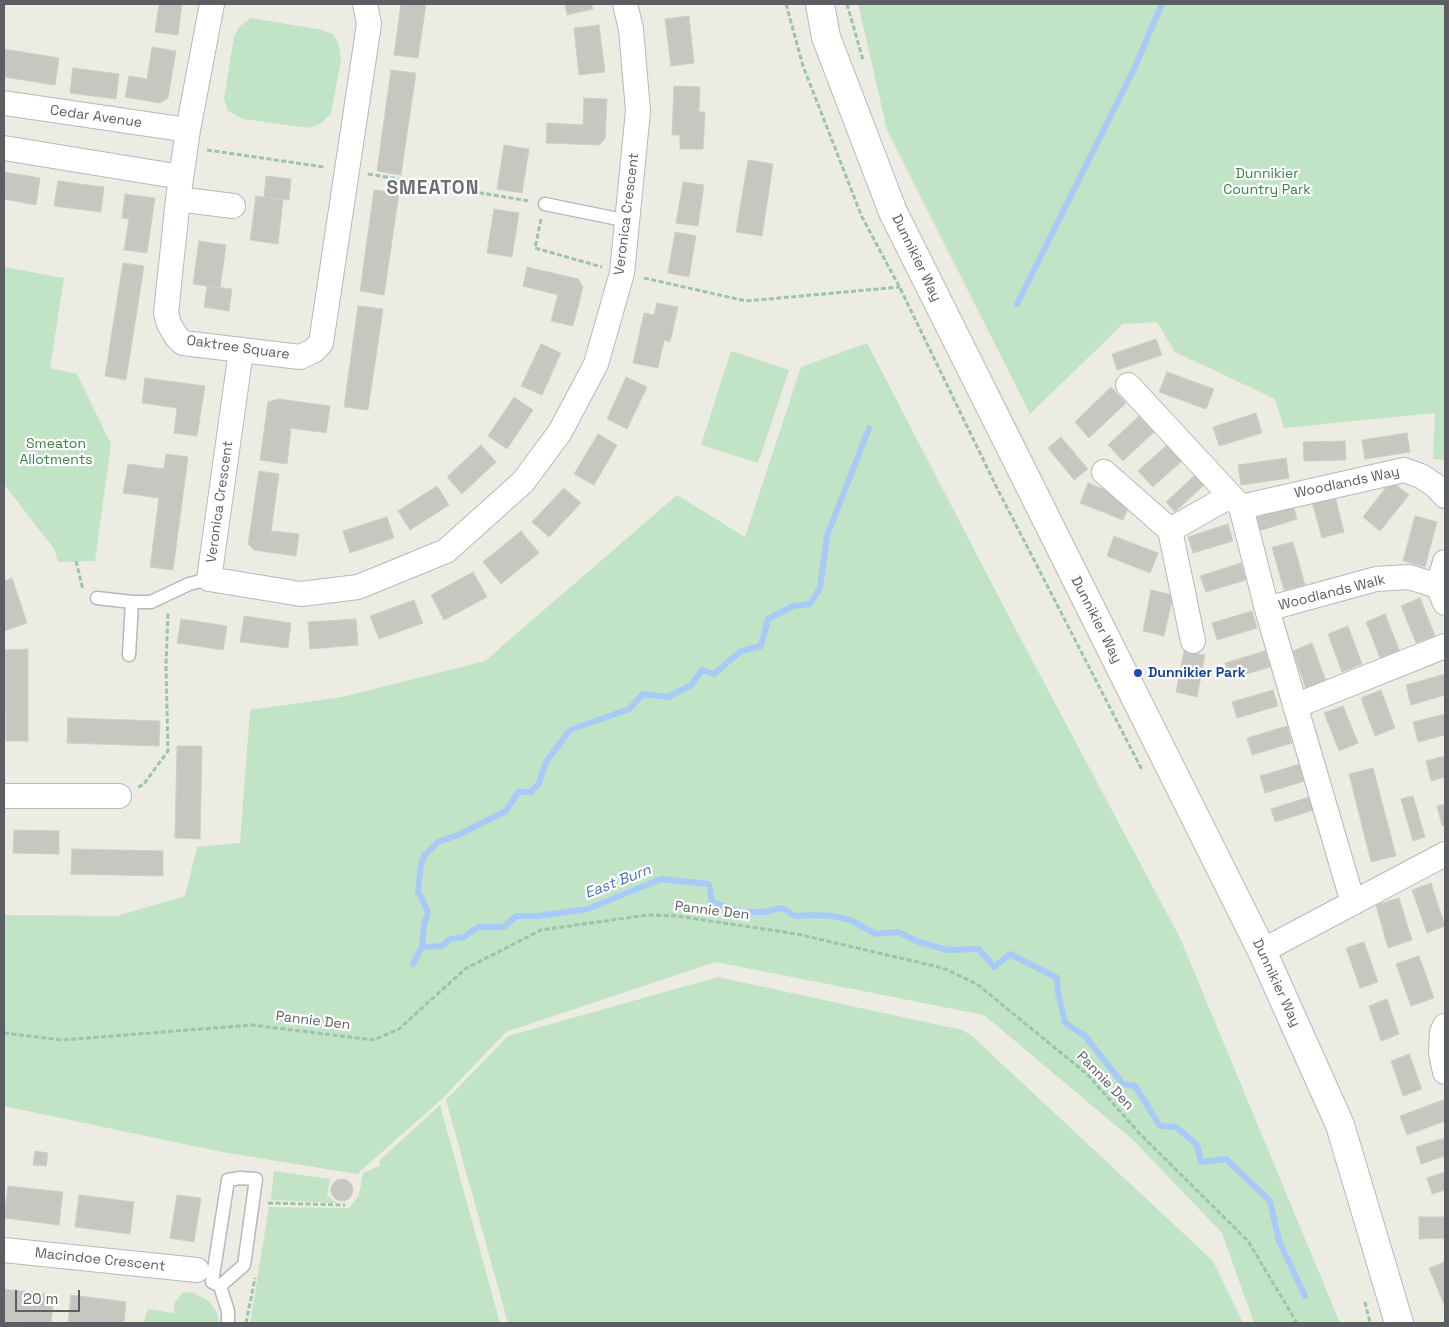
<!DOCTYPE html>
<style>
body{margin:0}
#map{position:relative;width:1449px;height:1327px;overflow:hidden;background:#edece3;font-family:"Space Grotesk",sans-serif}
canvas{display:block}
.frame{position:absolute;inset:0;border:5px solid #5b5e63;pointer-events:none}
.scale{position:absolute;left:15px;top:1290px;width:65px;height:22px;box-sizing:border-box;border:2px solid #5b5e63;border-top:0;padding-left:6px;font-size:15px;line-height:18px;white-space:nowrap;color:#5b5e63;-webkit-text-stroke:4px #fff;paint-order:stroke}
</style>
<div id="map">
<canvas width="1449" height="1327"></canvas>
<div class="frame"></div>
<div class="scale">20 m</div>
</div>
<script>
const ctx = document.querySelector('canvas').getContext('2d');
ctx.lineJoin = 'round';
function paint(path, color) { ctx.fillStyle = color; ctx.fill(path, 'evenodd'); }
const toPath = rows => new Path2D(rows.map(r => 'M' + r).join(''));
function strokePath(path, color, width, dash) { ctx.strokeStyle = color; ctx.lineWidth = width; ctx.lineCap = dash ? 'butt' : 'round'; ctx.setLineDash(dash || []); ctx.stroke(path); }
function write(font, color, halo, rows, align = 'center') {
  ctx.font = font + ' "Space Grotesk",sans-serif'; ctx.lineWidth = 4.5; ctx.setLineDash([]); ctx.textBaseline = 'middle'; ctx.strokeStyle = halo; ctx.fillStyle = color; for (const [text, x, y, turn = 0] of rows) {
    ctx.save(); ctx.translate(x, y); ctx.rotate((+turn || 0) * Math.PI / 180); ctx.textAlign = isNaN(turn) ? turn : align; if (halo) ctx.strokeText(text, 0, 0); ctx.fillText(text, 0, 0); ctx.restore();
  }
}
const green = toPath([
 [858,4,1445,4,1445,460,1433,459,1435,413,1284,428,1275,399,1175,352,1157,322,1123,324,1030,414,887,130],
 [251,18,323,30,334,35,339,46,341,60,331,114,320,124,308,128,243,119,228,111,224,99,234,36,240,26],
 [4,267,64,278,50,368,77,374,111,444,95,561,58,562,54,549,4,484],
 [867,343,1006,611,1181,940,1340,1323,1254,1323,1222,1233,1133,1140,984,1015,716,962,506,1032,442,1099,357,1174,222,1152,4,1106,4,915,117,916,185,896,197,847,240,843,250,710,342,697,485,661,677,495,745,537,801,367],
 [731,351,789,370,758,463,701,445],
 [718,977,962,1030,972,1036,1213,1261,1243,1323,508,1323,446,1100,508,1036],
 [440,1105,500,1323,250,1323,269,1207,349,1208,359,1195,363,1173,380,1166,379,1161],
 [274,1171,330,1179,327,1196,337,1203,271,1200],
 [183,1292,194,1293,209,1301,217,1313,219,1323,143,1323,148,1309,173,1313,175,1302]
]);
const stream = toPath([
 [1017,304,1134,69,1162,4],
 [422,947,442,946,450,939,464,937,478,927,504,927,516,916,538,916,588,909,661,879,709,884,712,902,740,912,764,912,782,908,795,916,812,915,832,916,850,920,876,934,898,932,919,942,948,950,979,949,994,967,1010,954,1057,978,1058,992,1065,1023,1085,1036,1123,1084,1135,1086,1160,1126,1176,1127,1197,1145,1201,1162,1226,1159,1270,1201,1279,1241,1305,1296],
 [413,964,422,947,424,925,428,912,418,891,421,865,424,856,438,842,458,835,506,811,518,792,531,792,539,783,546,762,570,730,629,709,643,694,668,697,691,685,702,670,714,674,741,651,761,646,768,619,793,606,810,604,820,588,827,536,869,428]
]);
const building = toPath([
 [159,4,182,4,178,35,155,32,159,4],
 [401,4,426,4,418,58,394,55,401,4],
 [565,4,591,4,593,9,567,15,565,4],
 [689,16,694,63,671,66,665,19,689,16],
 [599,25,605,72,579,75,574,28,599,25],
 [152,47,176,51,168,98,160,103,125,97,129,76,147,79,152,47],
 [4,49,59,58,55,85,4,77,4,49],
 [73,68,119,74,116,99,70,93,73,68],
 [391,70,416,73,401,175,377,171,391,70],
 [674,86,700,87,699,112,705,112,703,149,680,149,680,135,672,135,674,86],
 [584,98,607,99,605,139,599,145,546,143,547,123,583,125,584,98],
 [504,145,529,149,522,193,497,189,504,145],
 [748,160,773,164,762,236,736,232,748,160],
 [4,172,40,178,36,205,4,199,4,172],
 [266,176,291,179,289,200,264,197,266,176],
 [58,181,104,187,101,212,54,206,58,181],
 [683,182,704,185,698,226,676,223,683,182],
 [374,190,399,193,384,295,360,291,374,190],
 [125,194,155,198,147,253,124,250,129,219,122,218,125,194],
 [256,196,283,200,278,244,250,240,256,196],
 [494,209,519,213,512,257,487,253,494,209],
 [675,232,696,236,689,277,668,273,675,232],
 [199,241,226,245,220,288,193,284,199,241],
 [123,263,144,266,126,380,105,376,123,263],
 [527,267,578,279,583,287,573,326,551,321,558,295,523,286,527,267],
 [207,286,232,289,229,311,204,307,207,286],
 [657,303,678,307,670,342,664,340,658,368,633,363,644,313,654,315,657,303],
 [358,306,383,309,368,410,344,407,358,306],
 [1156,339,1162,355,1117,370,1112,354,1156,339],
 [541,344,561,353,542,395,521,386,541,344],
 [1167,372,1214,389,1206,409,1159,392,1167,372],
 [626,377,647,387,627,429,607,419,626,377],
 [145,378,205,386,197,436,174,433,177,408,142,403,145,378],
 [1111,387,1126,403,1089,438,1075,422,1111,387],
 [514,397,533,410,507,449,488,436,514,397],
 [278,399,330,406,326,433,291,428,287,464,260,460,268,402,278,399],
 [1256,413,1262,433,1219,446,1213,427,1256,413],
 [1139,416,1154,432,1123,461,1108,445,1139,416],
 [1407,433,1410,452,1365,459,1362,440,1407,433],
 [598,434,617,445,594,485,574,474,598,434],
 [1061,437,1088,469,1074,480,1048,448,1061,437],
 [1345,441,1346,460,1304,461,1303,442,1345,441],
 [1169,443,1184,459,1153,487,1138,471,1169,443],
 [481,445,496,462,462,494,447,477,481,445],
 [166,454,188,457,173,570,150,567,159,498,123,493,128,464,164,469,166,454],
 [1286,458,1289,478,1241,485,1238,465,1286,458],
 [259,471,279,474,271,531,299,534,296,556,254,550,248,544,259,471],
 [1195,475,1204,485,1175,512,1166,502,1195,475],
 [1391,481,1409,495,1380,531,1363,517,1391,481],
 [1088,483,1131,501,1123,520,1080,503,1088,483],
 [437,486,449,505,410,530,398,511,437,486],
 [564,488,581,503,549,537,532,522,564,488],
 [1335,496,1344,532,1322,538,1312,502,1335,496],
 [1293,505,1297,519,1259,531,1255,518,1293,505],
 [1415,516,1437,522,1425,567,1403,561,1415,516],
 [387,517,394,538,350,553,343,531,387,517],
 [1228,524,1233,541,1193,553,1188,537,1228,524],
 [521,531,539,553,501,584,483,562,521,531],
 [1114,536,1158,553,1150,573,1107,556,1114,536],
 [1293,542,1305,585,1284,590,1272,547,1293,542],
 [1241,563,1246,580,1206,592,1200,576,1241,563],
 [473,572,487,597,444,620,431,595,473,572],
 [12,578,27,623,4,631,4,581,12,578],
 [1151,590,1173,595,1164,636,1143,631,1151,590],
 [1420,598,1435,636,1416,643,1401,606,1420,598],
 [414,600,423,623,379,639,370,616,414,600],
 [1252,611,1257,628,1217,640,1212,623,1252,611],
 [1385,614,1400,652,1381,660,1366,622,1385,614],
 [244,616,291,623,288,648,240,642,244,616],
 [181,619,227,626,223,650,177,643,181,619],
 [356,619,358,645,310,649,308,622,356,619],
 [1348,626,1362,664,1342,672,1328,634,1348,626],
 [1312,643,1326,681,1306,689,1293,651,1312,643],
 [28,649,28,741,6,741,5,650,28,649],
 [1184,651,1205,655,1197,697,1176,692,1184,651],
 [1265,651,1270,667,1230,679,1225,663,1265,651],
 [1445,674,1445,695,1411,705,1406,685,1445,674],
 [1273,690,1278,706,1237,718,1232,702,1273,690],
 [1381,690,1395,728,1375,736,1361,698,1381,690],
 [1343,706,1358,743,1339,751,1324,713,1343,706],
 [1445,714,1445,735,1418,742,1413,722,1445,714],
 [68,718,160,721,159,746,67,743,68,718],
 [1287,726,1292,743,1252,755,1247,738,1287,726],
 [177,746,202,746,200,839,175,838,177,746],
 [1445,756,1445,777,1431,781,1426,761,1445,756],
 [1300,764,1305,781,1265,793,1260,776,1300,764],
 [1373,768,1396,856,1371,862,1349,774,1373,768],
 [1413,796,1425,837,1413,841,1401,799,1413,796],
 [1309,797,1314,810,1275,822,1271,809,1309,797],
 [1445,804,1445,825,1442,826,1437,806,1445,804],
 [14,830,59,831,59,854,13,853,14,830],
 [72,849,163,851,163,876,71,874,72,849],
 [1431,883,1445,926,1427,933,1412,890,1431,883],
 [1399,898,1412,940,1388,948,1376,905,1399,898],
 [1364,942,1378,982,1360,988,1346,948,1364,942],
 [1419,956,1434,998,1411,1006,1396,964,1419,956],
 [1387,999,1399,1034,1381,1041,1369,1006,1387,999],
 [1409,1054,1422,1089,1403,1096,1391,1061,1409,1054],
 [1443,1100,1445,1105,1445,1121,1407,1135,1400,1116,1443,1100],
 [1445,1138,1445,1156,1421,1164,1416,1147,1445,1138],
 [35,1151,48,1153,46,1166,33,1165,35,1151],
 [1445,1172,1445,1190,1432,1194,1427,1178,1445,1172],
 '331 1190a11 11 0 1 1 22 0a11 11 0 1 1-22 0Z',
 [8,1186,63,1192,59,1225,4,1218,8,1186],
 [79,1195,134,1202,130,1234,75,1227,79,1195],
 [177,1195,201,1198,194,1242,170,1238,177,1195],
 [1419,1217,1445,1217,1445,1238,1419,1239,1419,1217],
 [1445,1262,1445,1307,1429,1268,1445,1262],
 [4,1289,54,1295,51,1323,4,1322,4,1289],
 [71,1295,126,1302,124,1323,68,1323,71,1295]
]);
const path = toPath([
 [786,4,803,66,862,217,900,288,996,486,1142,770],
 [847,4,863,60],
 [207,150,324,167],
 [368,174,529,201],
 [541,219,535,248,602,267],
 [644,278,746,301,900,287],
 [76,561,83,590],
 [138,787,143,785,168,751,166,665,168,613],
 [4,1033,62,1040,252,1025,374,1040,399,1029,465,969,541,930,648,915,677,916,797,934,943,968,977,984,1088,1075,1139,1133,1248,1241,1297,1323],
 [268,1203,345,1205],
 [1365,1302,1370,1323],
 [246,1323,255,1278]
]);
const lane = toPath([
 [545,204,628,221],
 [97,598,132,602],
 [129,655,132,602,151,602,189,584,209,579],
 [212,1282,228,1180,240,1178,256,1179,244,1265,220,1286],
 [214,1283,220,1286,228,1311,228,1323]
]);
const street = toPath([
 [212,4,188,130,178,199,166,313,169,324,176,336,183,343,300,357,313,351,321,343,369,24,365,4],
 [4,103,188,130],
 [4,148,181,177],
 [178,199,233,206],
 [241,351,209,579,301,594,358,587,446,551,523,482,560,432,596,364,622,273,638,111,631,29,625,4],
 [1128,385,1241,507,1267,609,1353,903],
 [1104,472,1170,530,1193,641],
 [1241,507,1404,470,1421,476,1436,486,1445,496],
 [1170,530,1230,496],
 [1438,586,1445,562],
 [1267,609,1376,579,1409,577,1438,586,1445,603],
 [1295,706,1445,646],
 [4,796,119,796],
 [1262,951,1445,854],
 [1445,1026,1442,1032,1441,1053,1445,1072],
 [4,1250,197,1270]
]);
const secondary = toPath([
 [820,4,826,37,893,212,1262,951,1340,1125,1399,1323]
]);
const markers = [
 [1138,673,5,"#1a4fb4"]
];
const streetNames = [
 ["Cedar Avenue",96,117,8],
 ["Veronica Crescent",627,214,-83],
 ["Dunnikier Way",916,258,64],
 ["Oaktree Square",238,348,8],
 ["Woodlands Way",1347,483,-12],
 ["Veronica Crescent",220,502,-82],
 ["Woodlands Walk",1332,593,-14],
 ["Dunnikier Way",1096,620,63],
 ["Pannie Den",712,911,7],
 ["Dunnikier Way",1276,983,65],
 ["Pannie Den",313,1021,7],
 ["Pannie Den",1105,1081,46],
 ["Macindoe Crescent",100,1260,6]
];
const parkNames = [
 ["Dunnikier",1267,174],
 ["Country Park",1267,190],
 ["Smeaton",56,444],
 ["Allotments",56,460]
];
const transitNames = [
 ["Dunnikier Park",1148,673]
];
const waterNames = [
 ["East Burn",618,882,-21]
];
const districtNames = [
 ["SMEATON",433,189]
];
paint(green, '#c1e3c6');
strokePath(stream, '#a8caf8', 6);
paint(building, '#c8c6c0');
strokePath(building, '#d1cec2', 1);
strokePath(lane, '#b6b8bc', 15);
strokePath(street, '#b6b8bc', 26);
strokePath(secondary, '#b7b8be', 30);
strokePath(path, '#9cc3ac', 3, [5, 2.5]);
strokePath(lane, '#fff', 12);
strokePath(street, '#fff', 24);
strokePath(secondary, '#fff', 28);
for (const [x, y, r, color] of markers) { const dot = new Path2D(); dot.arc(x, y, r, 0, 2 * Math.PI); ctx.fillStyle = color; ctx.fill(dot); strokePath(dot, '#fff', 2); }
write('14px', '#5b5e63', '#fff', streetNames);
write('14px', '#3b8149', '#fff', parkNames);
write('bold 14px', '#164399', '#fff', transitNames, 'left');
write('italic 15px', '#4d72b9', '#fff', waterNames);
ctx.letterSpacing = '1px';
write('bold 19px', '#6c6f75', '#fff', districtNames);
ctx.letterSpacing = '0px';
</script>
